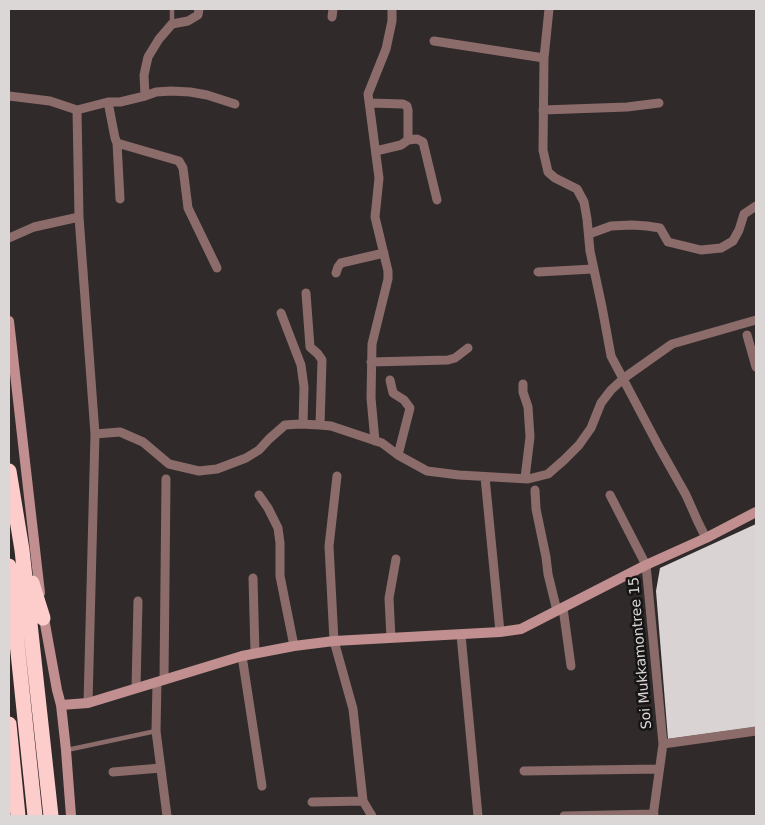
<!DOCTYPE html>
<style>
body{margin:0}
#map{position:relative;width:765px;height:825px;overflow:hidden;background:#302a2a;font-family:"DejaVu Sans",sans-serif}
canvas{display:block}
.frame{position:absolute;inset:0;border:10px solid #dbd7d7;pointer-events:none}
</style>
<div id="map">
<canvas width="765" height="825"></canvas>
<div class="frame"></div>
</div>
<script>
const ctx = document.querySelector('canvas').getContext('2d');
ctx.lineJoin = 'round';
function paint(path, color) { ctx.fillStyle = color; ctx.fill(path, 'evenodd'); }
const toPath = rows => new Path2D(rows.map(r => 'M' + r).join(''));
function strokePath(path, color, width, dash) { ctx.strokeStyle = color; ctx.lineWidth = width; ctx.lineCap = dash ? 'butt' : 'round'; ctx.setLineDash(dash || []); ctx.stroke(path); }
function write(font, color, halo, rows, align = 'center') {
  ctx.font = font + ' "DejaVu Sans",sans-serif'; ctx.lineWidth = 5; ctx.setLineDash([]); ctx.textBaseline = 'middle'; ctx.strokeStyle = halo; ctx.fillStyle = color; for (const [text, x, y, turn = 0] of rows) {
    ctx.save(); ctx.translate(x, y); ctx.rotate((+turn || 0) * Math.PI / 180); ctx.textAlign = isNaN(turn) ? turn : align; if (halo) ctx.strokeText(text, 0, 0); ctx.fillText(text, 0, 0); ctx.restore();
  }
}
const building = toPath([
 [756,524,756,727,668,739,656,591,660,568]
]);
const lane = toPath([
 [172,9,172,24],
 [67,750,156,731]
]);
const street = toPath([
 [549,9,544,58,543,150,548,172,555,178,577,189,584,202,587,219,590,251,602,307,611,356,659,447,686,495,698,522,706,538],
 [332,17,333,9],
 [434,41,544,58],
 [9,96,50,101,77,110,108,102,120,102,145,96,144,75,148,57,159,39,172,24,188,21,198,15,199,9],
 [145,96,156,92,171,91,190,92,207,95,235,104],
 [108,102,115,138,117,143,179,161,183,168,188,208,217,268],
 [370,103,403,104,407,106,408,110,408,140,401,145,376,151],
 [77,110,79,217,95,434,88,703],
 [543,110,627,107,659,103],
 [408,140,417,139,423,142,437,200],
 [117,143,120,199],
 [589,234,611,226,632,225,647,226,660,228,668,242,701,250,721,248,733,241,739,230,744,214,756,206],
 [9,238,34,227,79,217],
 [538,272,593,269],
 [336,273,338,267,341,263,384,253],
 [306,293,310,347,318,354,322,360,320,425],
 [281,313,301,365,304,387,303,424],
 [747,335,756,367],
 [371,362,448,360,455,358,468,348],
 [390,380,393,393,404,400,410,408,398,455],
 [523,384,523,392,528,407,530,437,525,478],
 [95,434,120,432,143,442,169,464,199,471,217,469,246,458,259,450,269,439,285,425,300,424,320,425,331,426,382,443,398,455,427,471,459,475,528,479,548,474,564,460,579,445,591,428,601,403,611,390,624,378,672,344,756,320],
 [375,441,371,398,372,344,388,279,388,271,375,217,379,178,368,94,386,49,392,21,392,9],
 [337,476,329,546,334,641,353,709,363,801,372,816],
 [485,477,500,632],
 [535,490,536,509,546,557,548,574,557,611],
 [259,495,268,508,278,528,280,543,280,576,294,646],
 [610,495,646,565,663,744,653,816],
 [253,578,255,653],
 [563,608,571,666],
 [461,635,478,816],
 [391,638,389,598,396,559],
 [242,656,262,786],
 [164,680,166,479],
 [157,682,156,731,167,816],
 [136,688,138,601],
 [663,744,756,731],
 [524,771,659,769],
 [113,772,161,768],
 [312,802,363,801],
 [564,816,654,814]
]);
const secondary = toPath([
 [9,321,40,593],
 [43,613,57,690,61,705,66,750,71,816],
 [61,705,88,703,242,656,294,646,334,641,500,632,521,629,646,565,706,538,756,512]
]);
const highway = toPath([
 [9,471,22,550,51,816],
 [9,566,35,816],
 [32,583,43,618],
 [9,724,18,816]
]);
const streetNames = [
 ["Soi Mukkamontree 15",641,653,-95]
];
paint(building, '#dad3d3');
strokePath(lane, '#8b6c6b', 4.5);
strokePath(street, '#8b6c6b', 9);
strokePath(secondary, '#c18f8f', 10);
strokePath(highway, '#fdcdcc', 15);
write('14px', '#dbd7d7', '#161414', streetNames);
</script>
